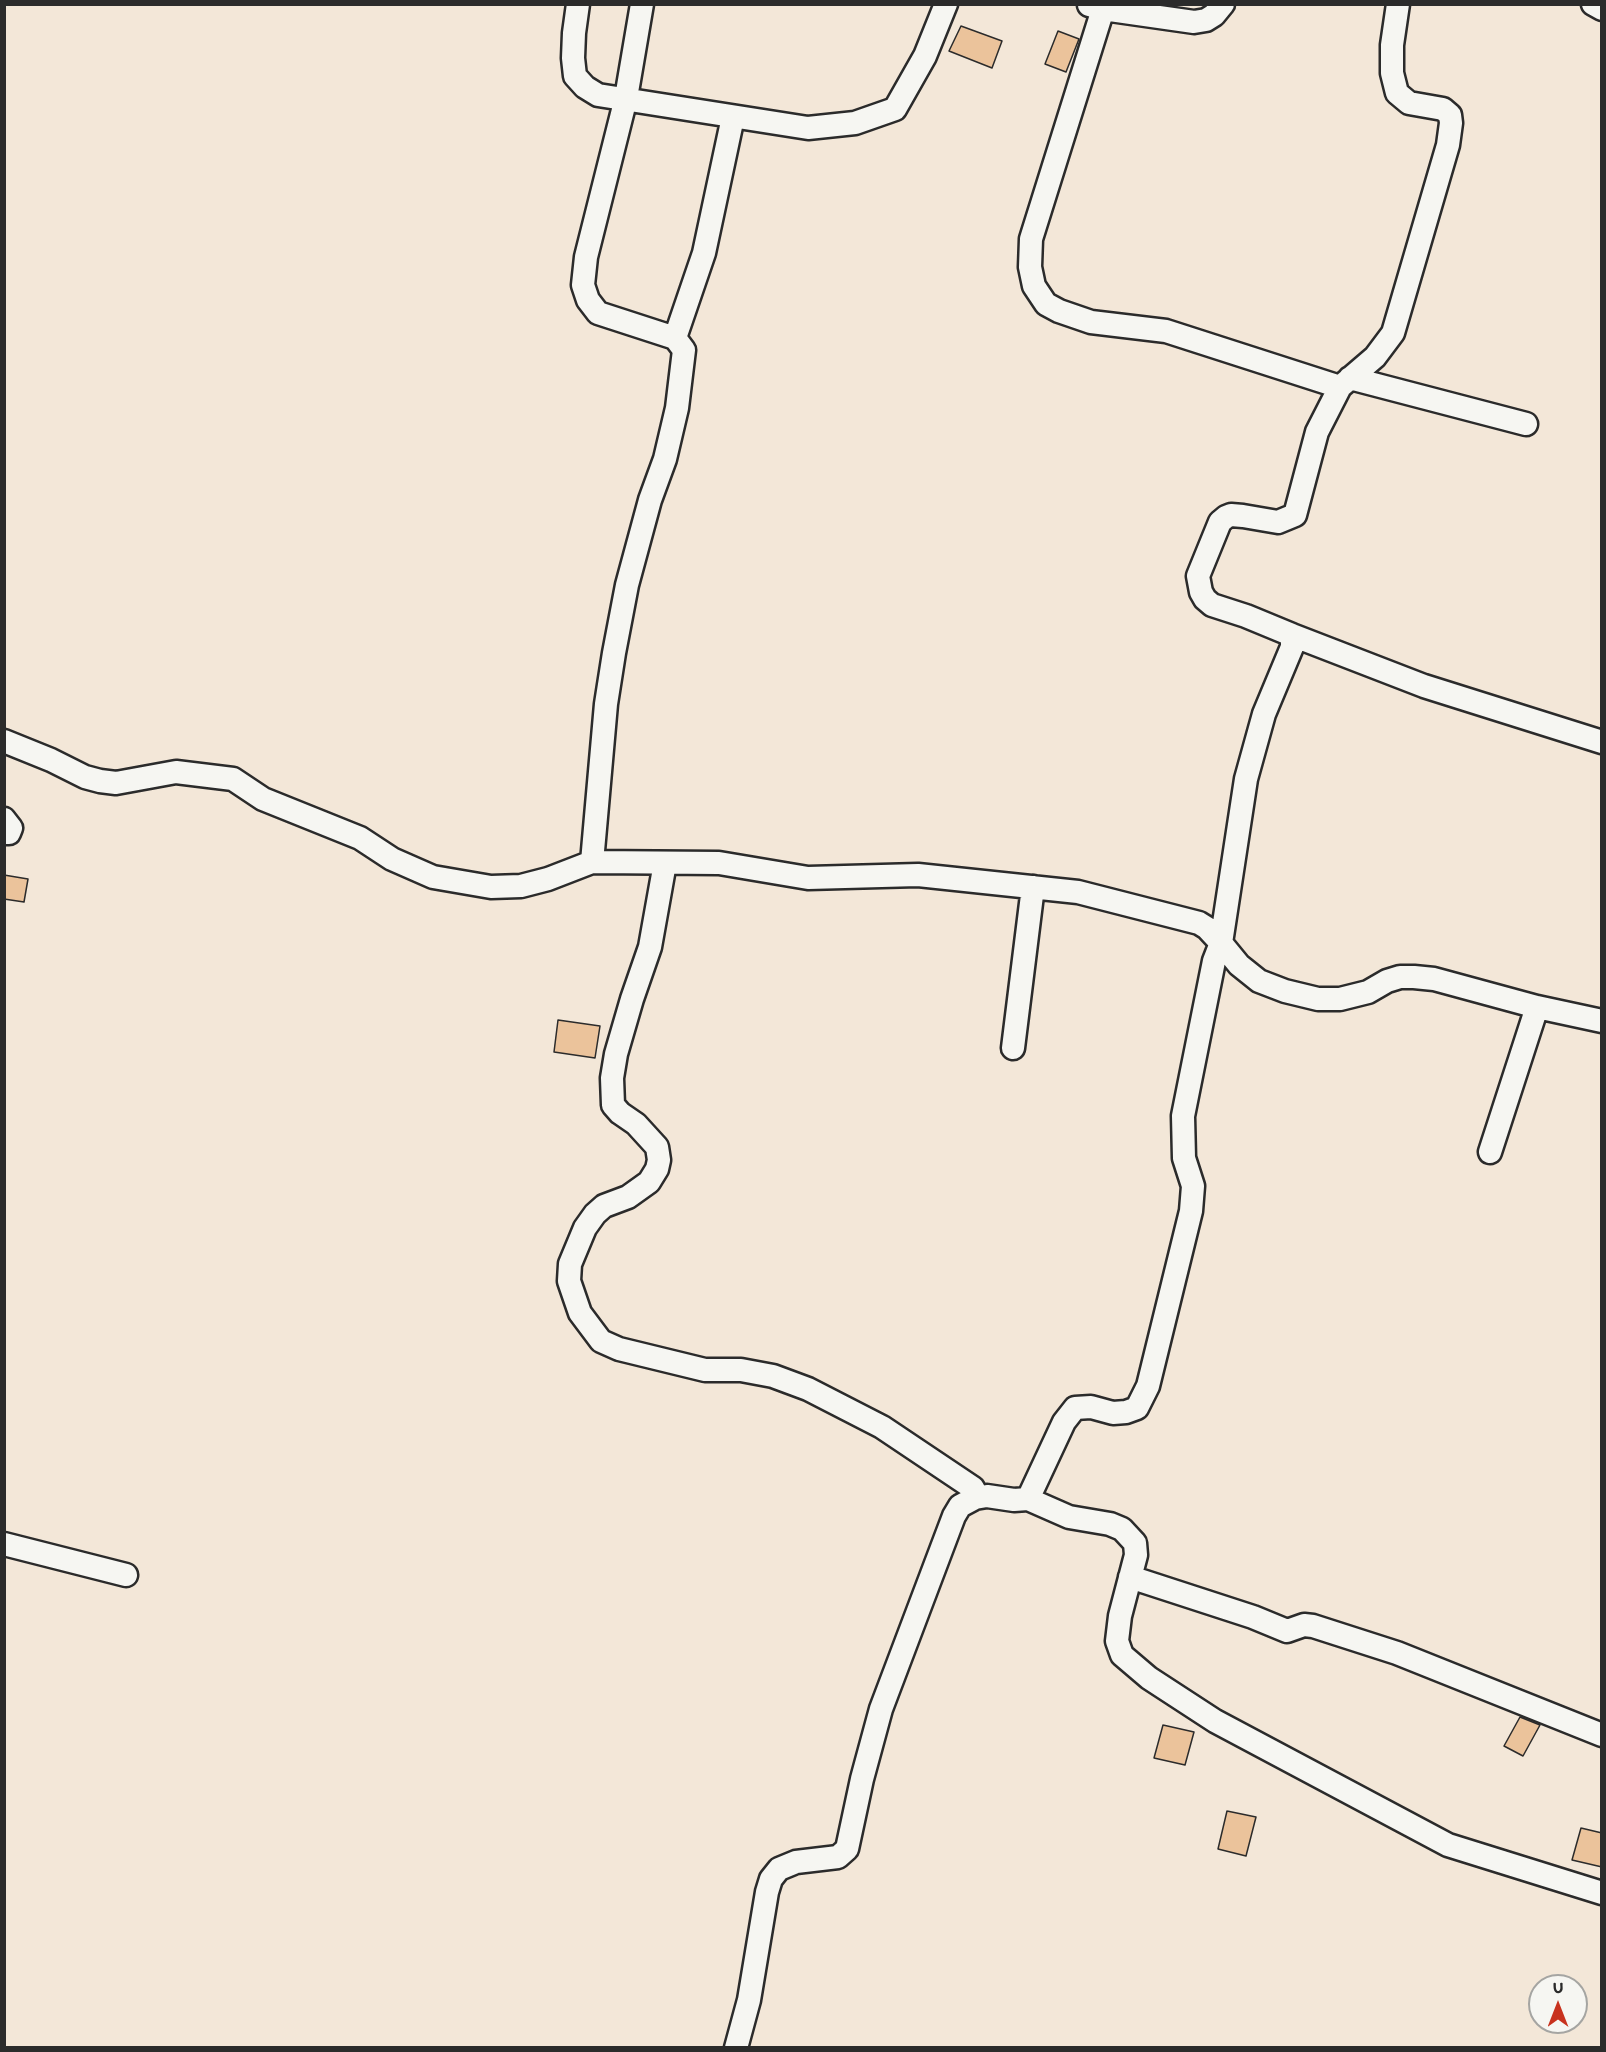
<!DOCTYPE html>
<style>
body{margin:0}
#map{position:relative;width:1606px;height:2052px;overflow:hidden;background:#f3e7d8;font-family:Itim,sans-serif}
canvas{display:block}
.frame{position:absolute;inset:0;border:6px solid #2b2b2b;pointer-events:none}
.north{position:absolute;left:1528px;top:1974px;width:60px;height:60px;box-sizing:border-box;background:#f6f6f2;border:2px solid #a5a5a2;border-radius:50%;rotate:0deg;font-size:16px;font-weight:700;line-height:24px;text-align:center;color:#2b2b2b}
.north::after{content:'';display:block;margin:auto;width:21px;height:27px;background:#c8321e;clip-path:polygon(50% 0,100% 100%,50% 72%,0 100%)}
</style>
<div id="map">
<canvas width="1606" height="2052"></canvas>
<div class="frame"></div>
<div class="north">U</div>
</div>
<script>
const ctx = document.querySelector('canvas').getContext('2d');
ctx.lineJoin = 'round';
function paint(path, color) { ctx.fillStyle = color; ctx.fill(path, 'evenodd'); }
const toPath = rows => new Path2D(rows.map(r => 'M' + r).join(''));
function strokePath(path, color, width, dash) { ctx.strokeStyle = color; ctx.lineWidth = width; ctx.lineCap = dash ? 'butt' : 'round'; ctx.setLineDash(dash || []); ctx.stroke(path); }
const building = toPath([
 [961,26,1002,41,992,68,949,51,961,26],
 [1058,31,1079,39,1066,72,1045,64,1058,31],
 [4,875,28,879,24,902,4,899,4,875],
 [558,1020,600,1026,595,1058,554,1052,558,1020],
 [1520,1717,1540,1725,1523,1756,1504,1746,1520,1717],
 [1163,1725,1194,1732,1185,1765,1154,1758,1163,1725],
 [1227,1811,1256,1817,1246,1856,1218,1849,1227,1811],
 [1581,1828,1602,1833,1602,1867,1572,1860,1581,1828]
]);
const minor = toPath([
 [578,4,574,33,573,58,575,76,585,87,598,95,808,128,855,123,895,109,925,56,946,4],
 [1593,4,1602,9],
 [1089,5,1103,9,1194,22,1206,20,1214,15,1223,4],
 [1103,9,1031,239,1030,267,1034,286,1046,304,1059,311,1091,322,1166,331,1340,387],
 [675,338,704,253,733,117],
 [1350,378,1526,424],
 [1292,635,1424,686,1602,742],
 [4,741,51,760,85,777,100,781,116,783,176,772,233,779,263,799,360,838,392,859,433,877,491,887,521,886,548,879,592,862,719,863,808,878,918,875,1078,892,1199,923,1207,928,1221,943,1246,779,1264,714,1292,647,1292,635,1246,616,1212,605,1205,599,1201,592,1198,576,1220,522,1226,517,1231,515,1243,516,1278,522,1295,515,1317,432,1340,387,1375,357,1393,333,1448,145,1451,123,1450,115,1443,109,1409,103,1397,93,1392,73,1392,45,1398,4],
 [4,819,11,828,9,833,4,833],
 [592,862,606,704,614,653,627,585,650,500,665,459,677,408,684,350,675,338,598,313,588,300,583,285,586,257,626,98,642,4],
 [665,863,650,947,632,999,616,1054,612,1078,613,1105,620,1113,636,1124,657,1147,659,1160,657,1169,649,1182,628,1197,604,1206,595,1214,585,1228,570,1264,569,1281,580,1313,601,1341,619,1349,705,1370,741,1370,773,1376,808,1389,882,1427,973,1488,978,1497],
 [1602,1021,1537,1007,1434,979,1414,977,1400,977,1387,981,1368,992,1340,999,1318,999,1285,991,1259,981,1239,965,1221,943,1214,961,1183,1116,1184,1158,1193,1186,1191,1211,1148,1386,1137,1408,1126,1412,1113,1413,1091,1407,1075,1408,1064,1422,1028,1499,1069,1517,1110,1524,1122,1529,1135,1543,1136,1555,1120,1616,1117,1641,1122,1655,1149,1678,1215,1721,1448,1845,1602,1893],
 [1013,1048,1033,887],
 [1490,1152,1537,1007],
 [4,1544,126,1575],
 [1130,1577,1253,1617,1287,1631,1304,1625,1313,1626,1397,1653,1602,1735],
 [736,2048,749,2000,767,1892,771,1879,779,1869,796,1862,838,1857,847,1849,862,1779,881,1709,954,1516,960,1506,975,1498,987,1496,1014,1500,1028,1499]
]);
paint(building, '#ebc39b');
strokePath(building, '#2b2b2b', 1.5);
strokePath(minor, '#2b2b2b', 27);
strokePath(minor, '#f6f6f2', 22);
</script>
